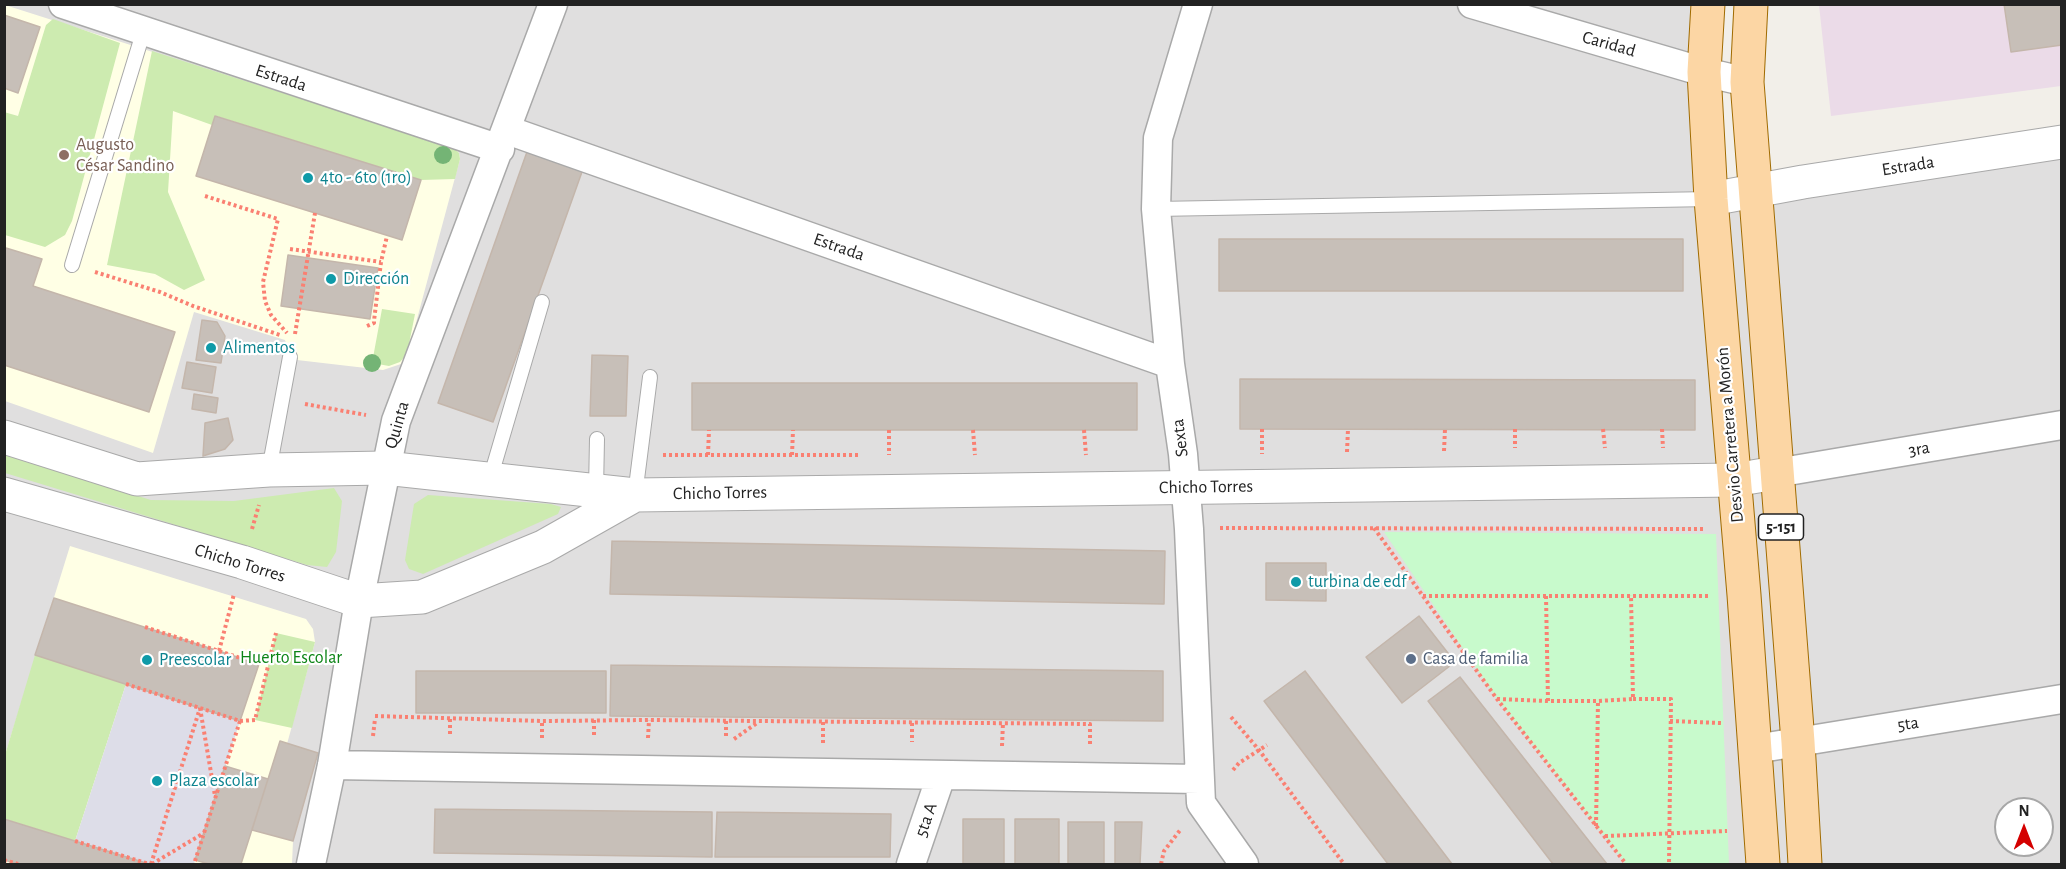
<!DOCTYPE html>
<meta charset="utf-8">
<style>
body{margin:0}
#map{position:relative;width:2066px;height:869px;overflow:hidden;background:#f2efe9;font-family:"Alegreya Sans",sans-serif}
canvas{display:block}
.frame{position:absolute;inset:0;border:6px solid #222;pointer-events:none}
.north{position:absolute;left:1994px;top:797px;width:60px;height:60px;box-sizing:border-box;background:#fff;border:2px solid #a7a7a7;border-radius:50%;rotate:0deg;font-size:16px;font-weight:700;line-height:24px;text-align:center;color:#222}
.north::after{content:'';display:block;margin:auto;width:21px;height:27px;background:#d40000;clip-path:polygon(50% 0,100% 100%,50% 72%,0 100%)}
</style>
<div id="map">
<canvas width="2066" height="869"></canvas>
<div class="frame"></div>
<div class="north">N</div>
</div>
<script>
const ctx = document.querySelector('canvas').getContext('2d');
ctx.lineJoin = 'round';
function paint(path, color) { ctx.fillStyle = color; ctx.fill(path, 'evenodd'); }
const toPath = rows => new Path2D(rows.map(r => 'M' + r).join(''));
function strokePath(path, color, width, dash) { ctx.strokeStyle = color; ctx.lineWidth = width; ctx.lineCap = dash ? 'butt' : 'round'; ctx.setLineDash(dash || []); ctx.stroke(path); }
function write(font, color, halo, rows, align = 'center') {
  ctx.font = font + ' "Alegreya Sans",sans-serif'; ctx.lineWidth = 4.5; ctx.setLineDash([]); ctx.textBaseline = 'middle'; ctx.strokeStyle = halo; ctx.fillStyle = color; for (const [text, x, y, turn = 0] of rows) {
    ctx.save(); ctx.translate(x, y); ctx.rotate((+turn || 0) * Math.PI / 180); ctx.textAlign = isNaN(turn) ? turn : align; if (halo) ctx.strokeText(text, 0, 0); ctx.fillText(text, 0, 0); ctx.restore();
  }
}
const residential = toPath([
 [5,5,1691,5,1698,211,2061,158,2061,864,5,864],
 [2006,809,2042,809,2042,845,2006,845]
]);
const industrial = toPath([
 [1819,5,2061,5,2061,86,1831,116]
]);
const education = toPath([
 [5,5,454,148,459,153,460,159,406,360,401,364,383,370,297,360,290,357,285,340,194,312,153,453,5,401],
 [70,546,306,619,313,629,315,642,287,744,318,753,293,841,292,864,5,864,5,755]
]);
const grass = toPath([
 [53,19,120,43,72,221,65,235,45,247,5,235,4,112,18,116,46,25],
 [152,51,454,148,459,153,460,159,455,179,421,180,216,116,212,125,173,111,168,192,205,280,184,290,155,274,107,265],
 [382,309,415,314,407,354,400,362,389,366,372,363],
 [4,455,151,500,234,501,334,488,342,501,336,552,327,567,307,565,5,473],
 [428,495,551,504,561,507,558,514,423,574,409,569,405,560,414,504],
 [276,633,315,642,292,728,255,720],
 [35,655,126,684,75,841,5,819,5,755]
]);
const park = toPath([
 [1384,532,1716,534,1729,864,1626,864,1497,699]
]);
const plaza = toPath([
 [126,684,240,721,194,864,149,864,75,841]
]);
const building = toPath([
 [2004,4,2062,4,2062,45,2011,52,2004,4],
 [4,15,40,27,18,93,4,88,4,15],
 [215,116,421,180,402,240,196,176,215,116],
 [528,149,583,169,493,422,438,403,528,149],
 [1219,239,1683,239,1683,291,1219,291,1219,239],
 [6,248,42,259,33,286,175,332,149,412,4,365,4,253,6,248],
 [288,255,378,268,370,319,281,306,288,255],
 [202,320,217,322,225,336,221,363,196,360,202,320],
 [592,355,628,356,626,416,590,416,592,355],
 [187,362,216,367,212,393,182,388,187,362],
 [1240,379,1695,380,1695,430,1240,429,1240,379],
 [692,383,1137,383,1137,430,692,430,692,383],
 [194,394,218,398,216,413,192,409,194,394],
 [228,418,233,440,225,449,203,456,205,423,228,418],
 [612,541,1165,551,1164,604,610,594,612,541],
 [1266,563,1326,563,1326,601,1266,600,1266,563],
 [54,598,259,664,240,721,35,655,54,598],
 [1419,616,1455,662,1402,703,1366,657,1419,616],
 [611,665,1163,671,1163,721,610,716,611,665],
 [416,671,606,671,606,713,416,713,416,671],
 [1305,671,1452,864,1388,864,1264,701,1305,671],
 [1460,677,1607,864,1553,864,1428,701,1460,677],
 [280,741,318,753,293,841,252,830,280,741],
 [225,766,268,779,241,864,209,864,195,860,225,766],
 [435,809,712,812,712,857,434,853,435,809],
 [717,812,891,814,890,857,715,857,717,812],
 [4,819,75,841,149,864,18,864,4,860,4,819],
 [963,819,1004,819,1004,864,963,864,963,819],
 [1015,819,1059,819,1059,864,1015,864,1015,819],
 [1068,822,1104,822,1104,864,1068,864,1068,822],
 [1115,822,1142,822,1140,864,1115,864,1115,822]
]);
const path = toPath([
 [205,196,278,219,263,282,265,301,271,315,287,333],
 [290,249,381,262],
 [95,272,160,292,193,306,280,335],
 [367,326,374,323,374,321,381,262,387,236],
 [295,334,315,213],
 [305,404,366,415],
 [1262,429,1262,454],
 [1515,429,1515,448],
 [1603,429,1605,448],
 [1662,429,1663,448],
 [889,430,889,455],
 [973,430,975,455],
 [1084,430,1086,455],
 [1444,451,1445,429],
 [1347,452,1348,429],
 [663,455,859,455],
 [708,455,709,430],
 [792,455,793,430],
 [1220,528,1704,529],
 [1374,528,1497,699,1626,864],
 [252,529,259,505],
 [1423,596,1710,596],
 [1546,596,1548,701,1598,701,1633,699,1631,595],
 [145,627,259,664],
 [219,651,234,594],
 [126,684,240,721,194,864],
 [1497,699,1548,701],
 [1633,699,1671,699,1669,864],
 [200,708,215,796],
 [375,716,542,721,649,720,1090,724,1090,744],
 [1231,717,1259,750,1344,864],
 [450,719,450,736],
 [594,720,594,738],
 [240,721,255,720,276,633],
 [726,721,726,739],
 [1670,721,1721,723],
 [912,723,912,742],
 [373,736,375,719],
 [542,738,542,721],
 [648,738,649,720],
 [734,739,757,723],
 [823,743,823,721],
 [1002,746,1003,723],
 [1233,770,1239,763,1267,745],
 [1596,826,1598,701],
 [1605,836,1727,831],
 [75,841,149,864],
 [4,860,18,864],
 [151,864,200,708],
 [152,864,204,833],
 [1161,864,1164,851,1181,829]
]);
const service = toPath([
 [1156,209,1711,199],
 [72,265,143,33],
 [269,470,290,357],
 [490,479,542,302],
 [596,490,597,439],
 [635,495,650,377]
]);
const minor = toPath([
 [63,4,500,149],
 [1198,4,1158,138,1156,209,1170,364,1183,454,1189,529,1201,803,1244,864],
 [1472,4,1704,72,1747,82],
 [507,130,1170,364],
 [1776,473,2062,425],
 [1755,749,2062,699],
 [332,765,1199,779],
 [311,864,332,765,359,601,396,421,553,4],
 [911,864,941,776]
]);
const tertiary = toPath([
 [1711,199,1803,182,2062,142],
 [4,437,137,479,269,470,385,468,635,495,1734,480,1776,473],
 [4,494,242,562,359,601,422,597,543,547,635,495]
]);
const primary = toPath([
 [1708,4,1704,72,1711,199,1744,595,1763,864],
 [1751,4,1747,82,1798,742,1805,864]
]);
const trees = [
 [443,155],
 [372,363]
];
const markers = [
 [64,155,6,"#8d6e63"],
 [308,178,6,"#0f9aa8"],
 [331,279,6,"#0f9aa8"],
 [211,348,6,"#0f9aa8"],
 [1296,582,6,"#0f9aa8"],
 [1411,659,6,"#5c6f8a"],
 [147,660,6,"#0f9aa8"],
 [157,781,6,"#0f9aa8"]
];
const shields = [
 [1781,527,45]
];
const shieldNames = [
 ["5-151",1781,527]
];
const streetNames = [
 ["Caridad",1609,44,16],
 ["Estrada",281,78,18],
 ["Estrada",1908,166,-9],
 ["Estrada",839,247,19],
 ["Quinta",397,425,-74],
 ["Desvio Carretera a Morón",1730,435,-95],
 ["Sexta",1180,438,-97],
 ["3ra",1919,449,-10],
 ["Chicho Torres",1206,487,-1],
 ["Chicho Torres",720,493,-1],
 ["Chicho Torres",240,563,17],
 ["5ta",1908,724,-9],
 ["5ta A",926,820,-71]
];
const educationNames = [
 ["Augusto",76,145],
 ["César Sandino",76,166]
];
const cultureNames = [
 ["4to - 6to (1ro)",320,178],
 ["Dirección",343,279],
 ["Alimentos",223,348],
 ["turbina de edf",1308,582],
 ["Preescolar",159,660],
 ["Plaza escolar",169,781]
];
const parkNames = [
 ["Huerto Escolar",291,658]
];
const serviceNames = [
 ["Casa de familia",1423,659]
];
paint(residential, '#e0dfdf');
paint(industrial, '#ebdbe8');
paint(education, '#ffffe5');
paint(grass, '#cdebb0');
paint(park, '#c8facc');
paint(plaza, '#dddde8');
paint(building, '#c7bfb8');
strokePath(building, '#c4b6ab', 1.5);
strokePath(service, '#a9a9a9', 16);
strokePath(minor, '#a9a9a9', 31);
strokePath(tertiary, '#a9a9a9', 35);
strokePath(primary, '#a06b00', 35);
strokePath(path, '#fa8072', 4, [3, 3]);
strokePath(service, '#fff', 14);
strokePath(minor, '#fff', 28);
strokePath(tertiary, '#fff', 33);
strokePath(primary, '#fcd6a4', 33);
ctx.fillStyle = '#74b475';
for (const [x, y] of trees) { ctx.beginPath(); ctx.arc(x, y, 9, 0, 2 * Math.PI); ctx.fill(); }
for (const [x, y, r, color] of markers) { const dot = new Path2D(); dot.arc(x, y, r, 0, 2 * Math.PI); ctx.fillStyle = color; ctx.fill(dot); strokePath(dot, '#fff', 2); }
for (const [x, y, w] of shields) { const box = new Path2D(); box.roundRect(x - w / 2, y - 13, w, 26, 4.5); ctx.fillStyle = '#fff'; ctx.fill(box); strokePath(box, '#222', 1.5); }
write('bold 16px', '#222', null, shieldNames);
write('18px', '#222', '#fff', streetNames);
write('18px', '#785e54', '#fff', educationNames, 'left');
write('18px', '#0d838f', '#fff', cultureNames, 'left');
write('18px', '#0c8416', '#fff', parkNames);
write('18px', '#4e5e75', '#fff', serviceNames, 'left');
</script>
